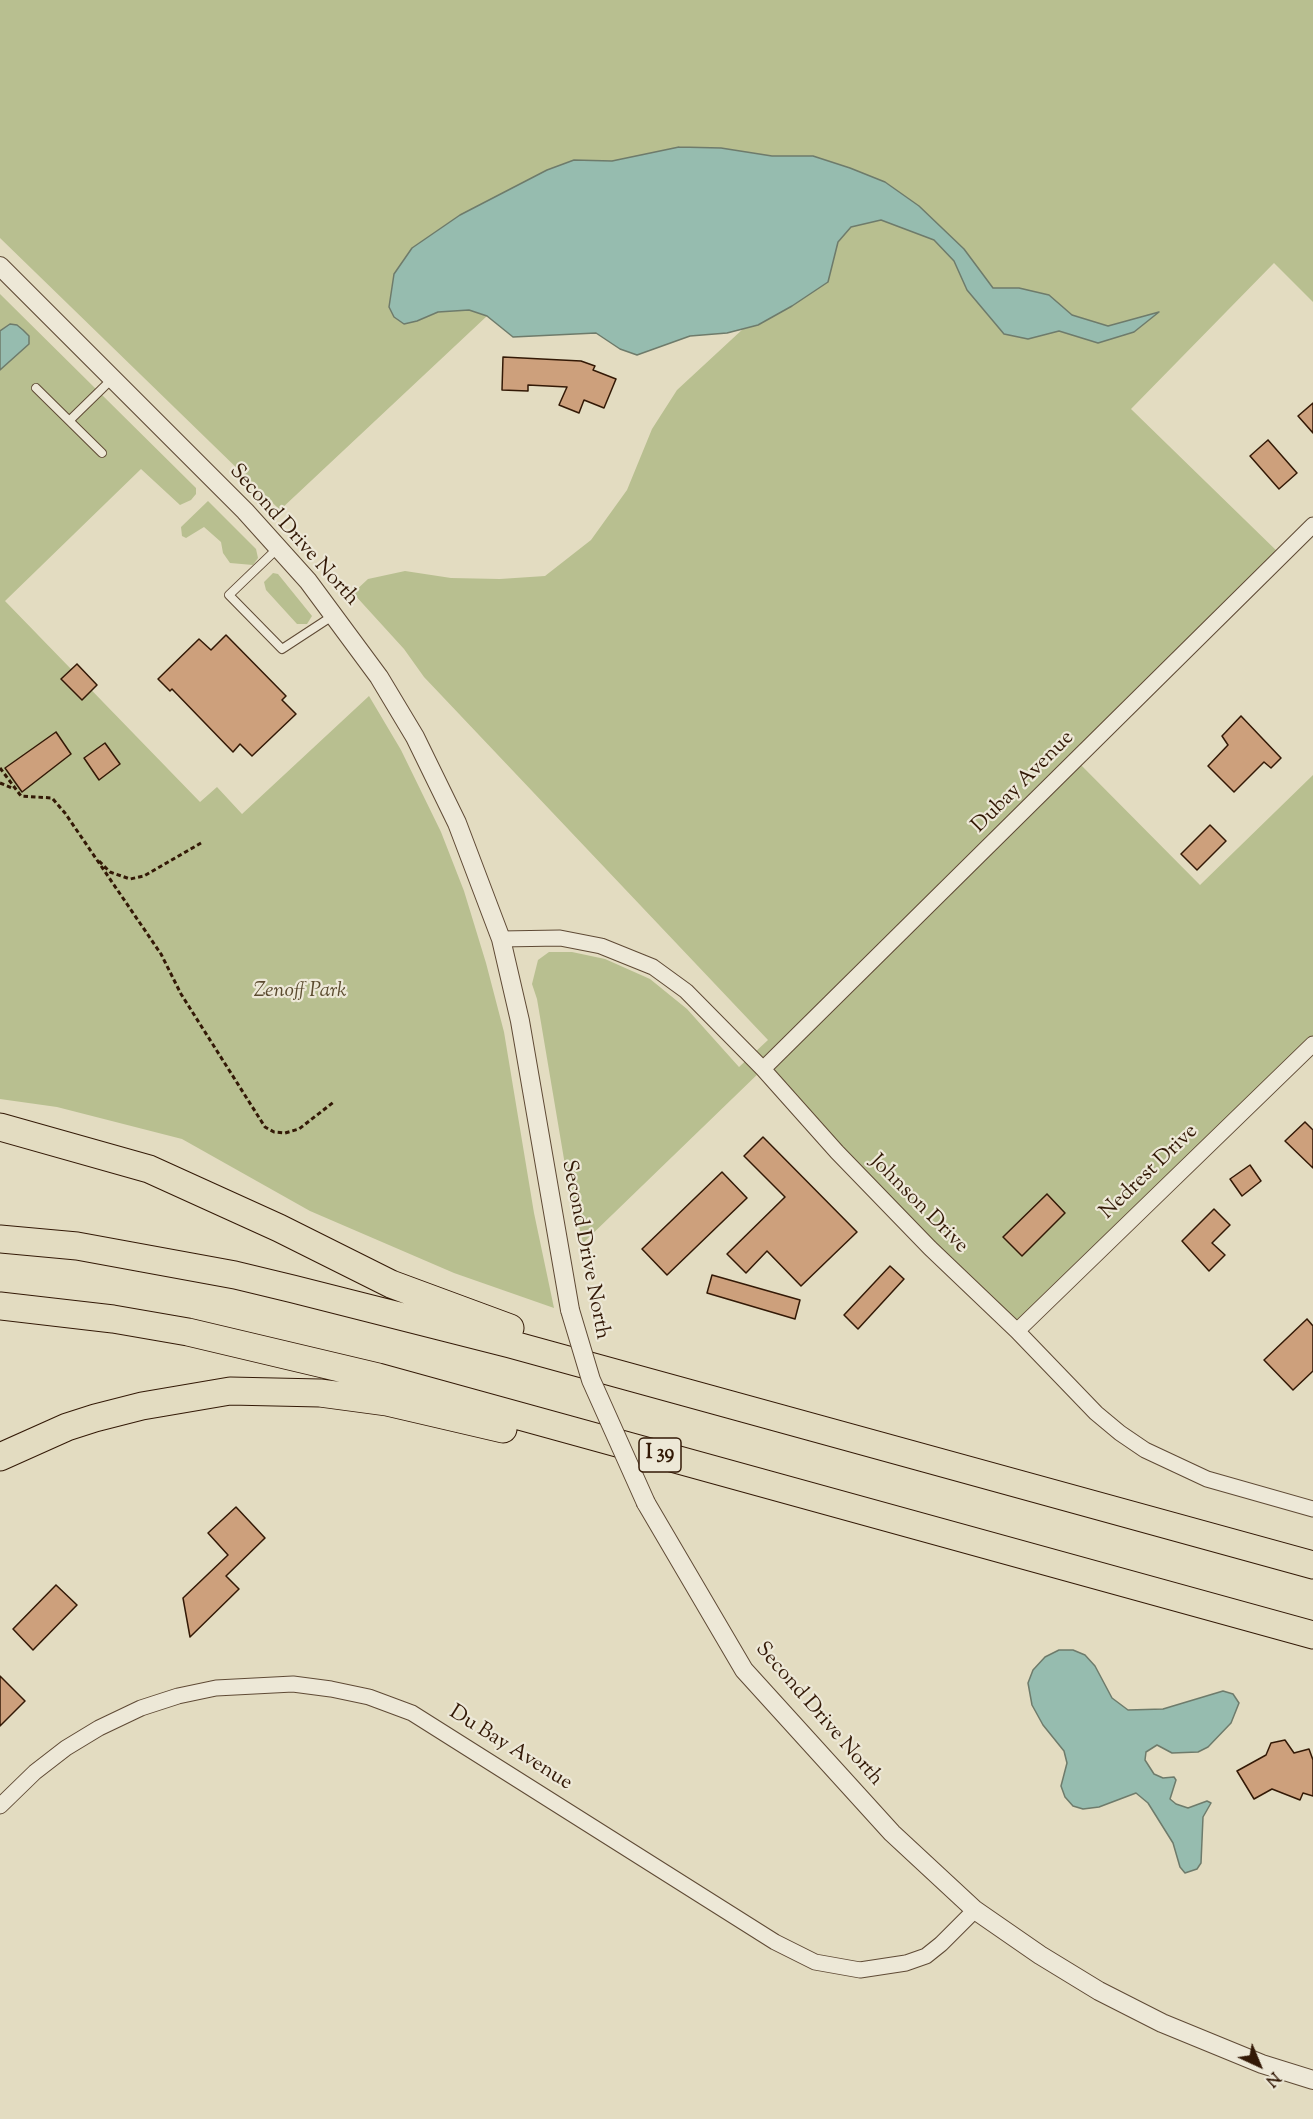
<!DOCTYPE html>
<style>
body{margin:0}
#map{position:relative;width:1313px;height:2119px;overflow:hidden;background:#e3dcc1;font-family:"Sorts Mill Goudy",serif}
canvas{display:block}
.north{position:absolute;left:1229px;top:2035px;width:60px;height:60px;-webkit-text-stroke:4px #ede8d7;paint-order:stroke;rotate:136deg;font-size:16px;font-weight:700;line-height:24px;text-align:center;color:#331906}
.north::after{content:'';display:block;margin:auto;width:21px;height:27px;background:#331906;clip-path:polygon(50% 0,100% 100%,50% 72%,0 100%)}
</style>
<div id="map">
<canvas width="1313" height="2119"></canvas>
<div class="north">N</div>
</div>
<script>
const ctx = document.querySelector('canvas').getContext('2d');
ctx.lineJoin = 'round';
function paint(path, color) { ctx.fillStyle = color; ctx.fill(path, 'evenodd'); }
const toPath = rows => new Path2D(rows.map(r => 'M' + r).join(''));
function strokePath(path, color, width, dash) { ctx.strokeStyle = color; ctx.lineWidth = width; ctx.lineCap = dash ? 'butt' : 'round'; ctx.setLineDash(dash || []); ctx.stroke(path); }
function write(font, color, halo, rows, align = 'center') {
  ctx.font = font + ' "Sorts Mill Goudy",serif'; ctx.lineWidth = 4.5; ctx.setLineDash([]); ctx.textBaseline = 'middle'; ctx.strokeStyle = halo; ctx.fillStyle = color; for (const [text, x, y, turn = 0] of rows) {
    ctx.save(); ctx.translate(x, y); ctx.rotate((+turn || 0) * Math.PI / 180); ctx.textAlign = isNaN(turn) ? turn : align; if (halo) ctx.strokeText(text, 0, 0); ctx.fillText(text, 0, 0); ctx.restore();
  }
}
const green = toPath([
 [0,0,1313,0,1313,302,1274,263,1131,409,1282,556,1077,761,1200,885,1313,775,1313,1046,1017,1331,763,1069,583,1243,566,1171,537,999,532,984,538,960,549,952,572,952,605,959,650,979,687,1009,739,1067,768,1040,424,677,404,649,353,593,368,579,405,571,451,578,500,579,545,576,591,540,627,490,652,429,677,390,744,328,758,325,828,282,838,242,851,227,881,220,934,239,954,261,967,290,1028,339,1059,331,1098,343,1157,313,1108,326,1072,315,1049,295,1019,288,993,288,964,249,919,206,885,182,813,156,772,156,721,148,679,147,612,161,574,160,547,170,504,193,418,321,438,312,454,309,469,310,487,316,280,510,0,238],
 [0,294,196,488,196,494,191,500,180,505,141,469,5,601,200,802,217,787,242,814,369,696,401,750,441,832,464,891,486,963,504,1032,534,1213,554,1308,454,1273,310,1211,182,1139,57,1107,0,1099],
 [208,501,256,549,258,558,253,565,230,563,223,553,221,542,204,527,186,538,182,536,181,527],
 [273,573,278,574,312,616,307,624,297,624,266,590,264,582]
]);
const water = toPath([
 [679,147,721,148,772,156,813,156,850,168,885,182,919,206,964,249,993,288,1019,288,1049,295,1072,315,1108,326,1159,312,1134,332,1098,343,1059,331,1028,339,1004,334,967,290,954,261,934,240,881,220,851,227,838,242,828,282,792,306,758,325,727,333,690,336,637,355,620,349,596,333,513,337,487,316,469,310,438,312,417,321,404,324,394,317,389,307,394,274,412,248,460,215,547,170,574,160,612,161,679,147],
 [10,324,17,325,23,330,29,336,29,344,0,370,0,331,10,324],
 [1059,1650,1073,1650,1085,1655,1095,1666,1112,1698,1128,1710,1163,1709,1223,1691,1233,1694,1239,1703,1231,1723,1208,1747,1198,1752,1172,1753,1157,1745,1146,1752,1145,1760,1154,1774,1163,1778,1174,1777,1176,1780,1170,1799,1176,1804,1188,1808,1207,1801,1211,1803,1203,1817,1201,1863,1197,1869,1185,1873,1180,1867,1173,1843,1148,1803,1136,1793,1099,1807,1083,1809,1073,1806,1065,1797,1061,1786,1067,1763,1064,1751,1043,1725,1032,1705,1028,1683,1033,1670,1045,1657,1059,1650]
]);
const building = toPath([
 [503,357,581,361,595,366,593,370,616,379,604,408,584,400,579,413,559,405,567,387,528,385,528,391,502,390,503,357],
 [1313,403,1313,433,1298,416,1313,403],
 [1268,440,1297,473,1279,489,1250,456,1268,440],
 [226,635,286,696,282,700,296,714,252,756,240,744,233,752,172,689,170,691,158,679,199,639,211,650,226,635],
 [77,664,97,685,82,700,61,679,77,664],
 [1241,716,1281,758,1271,768,1264,762,1234,792,1208,766,1228,745,1222,736,1241,716],
 [56,732,71,754,22,792,5,768,56,732],
 [105,743,120,764,99,780,84,758,105,743],
 [1210,825,1226,841,1197,870,1181,854,1210,825],
 [1305,1122,1313,1130,1313,1168,1285,1141,1305,1122],
 [763,1137,857,1232,801,1286,767,1251,746,1273,727,1254,785,1197,744,1156,763,1137],
 [1250,1165,1261,1181,1242,1196,1230,1179,1250,1165],
 [722,1172,747,1198,667,1275,642,1249,722,1172],
 [1047,1194,1065,1213,1022,1256,1003,1237,1047,1194],
 [1214,1209,1230,1225,1212,1243,1225,1255,1209,1271,1182,1241,1214,1209],
 [890,1266,904,1279,858,1329,844,1315,890,1266],
 [712,1275,800,1300,795,1319,707,1293,712,1275],
 [1307,1319,1313,1326,1313,1371,1293,1390,1264,1360,1307,1319],
 [236,1507,265,1538,226,1576,239,1589,190,1637,183,1598,228,1555,208,1533,236,1507],
 [56,1585,77,1605,33,1650,13,1629,56,1585],
 [0,1676,25,1701,0,1726,0,1676],
 [1285,1740,1294,1753,1309,1749,1313,1760,1313,1796,1303,1793,1300,1800,1272,1789,1254,1799,1237,1771,1266,1755,1271,1743,1285,1740]
]);
const path = toPath([
 [0,768,21,796,52,798,65,813,161,954,181,994,265,1127,274,1132,285,1133,299,1129,335,1101],
 [0,783,12,788],
 [99,861,110,872,130,879,144,876,201,843]
]);
const service = toPath([
 [36,388,102,453],
 [70,420,112,379],
 [278,548,229,595,282,649,334,615]
]);
const minor = toPath([
 [501,939,560,938,601,946,653,967,686,991,763,1069,837,1152,930,1248,1017,1331,1096,1413,1120,1433,1145,1450,1207,1479,1313,1509],
 [763,1069,1313,525],
 [1017,1331,1313,1044],
 [0,1806,35,1772,66,1748,99,1728,141,1708,178,1696,216,1688,293,1684,331,1689,369,1697,412,1713,775,1942,815,1962,860,1970,906,1963,926,1956,941,1944,975,1910]
]);
const tertiary = toPath([
 [0,266,245,511,308,581,379,677,415,737,457,823,501,939,520,1021,570,1310],
 [646,1503,744,1670,892,1833,975,1910,1040,1955,1099,1991,1162,2023,1262,2064,1313,2080]
]);
const motorway = toPath([
 [0,1127,149,1169,279,1228,391,1284,510,1328],
 [0,1239,77,1246,235,1275,293,1289,510,1344,1313,1565],
 [0,1306,113,1319,188,1332,378,1377,1313,1635],
 [0,1457,67,1427,95,1418,142,1406,230,1391,320,1393,387,1402,503,1429]
]);
const tertiaryBridge = toPath([
 [570,1310,591,1380,646,1503]
]);
const shields = [
 [660,1455,42]
];
const shieldNames = [
 ["I 39",660,1455]
];
const streetNames = [
 ["Second Drive North",293,536,48],
 ["Dubay Avenue",1024,783,-45],
 ["Nedrest Drive",1150,1173,-44],
 ["Johnson Drive",918,1205,45],
 ["Second Drive North",584,1250,79],
 ["Second Drive North",818,1715,49],
 ["Du Bay Avenue",510,1749,32]
];
const parkNames = [
 ["Zenoff Park",300,992]
];
paint(green, '#b8bf90');
paint(water, '#96bcaf');
strokePath(water, '#6e7b6b', 1.5);
paint(building, '#cda07c');
strokePath(building, '#331906', 1.5);
strokePath(service, '#5f4a35', 10);
strokePath(minor, '#5f4a35', 17);
strokePath(tertiary, '#5f4a35', 20);
strokePath(motorway, '#331906', 29);
strokePath(path, '#331906', 3, [4.5, 3]);
strokePath(service, '#ede8d7', 8);
strokePath(minor, '#ede8d7', 15);
strokePath(tertiary, '#ede8d7', 18);
strokePath(motorway, '#e3dcc1', 27);
strokePath(tertiaryBridge, '#5f4a35', 20, []);
strokePath(tertiaryBridge, '#ede8d7', 18);
for (const [x, y, w] of shields) { const box = new Path2D(); box.roundRect(x - w / 2, y - 17, w, 34, 4.5); ctx.fillStyle = '#ede8d7'; ctx.fill(box); strokePath(box, '#331906', 1.5); }
write('bold 20px', '#331906', null, shieldNames);
write('21px', '#331906', '#ede8d7', streetNames);
write('italic 21px', '#5b4b2f', '#ede8d7', parkNames);
</script>
